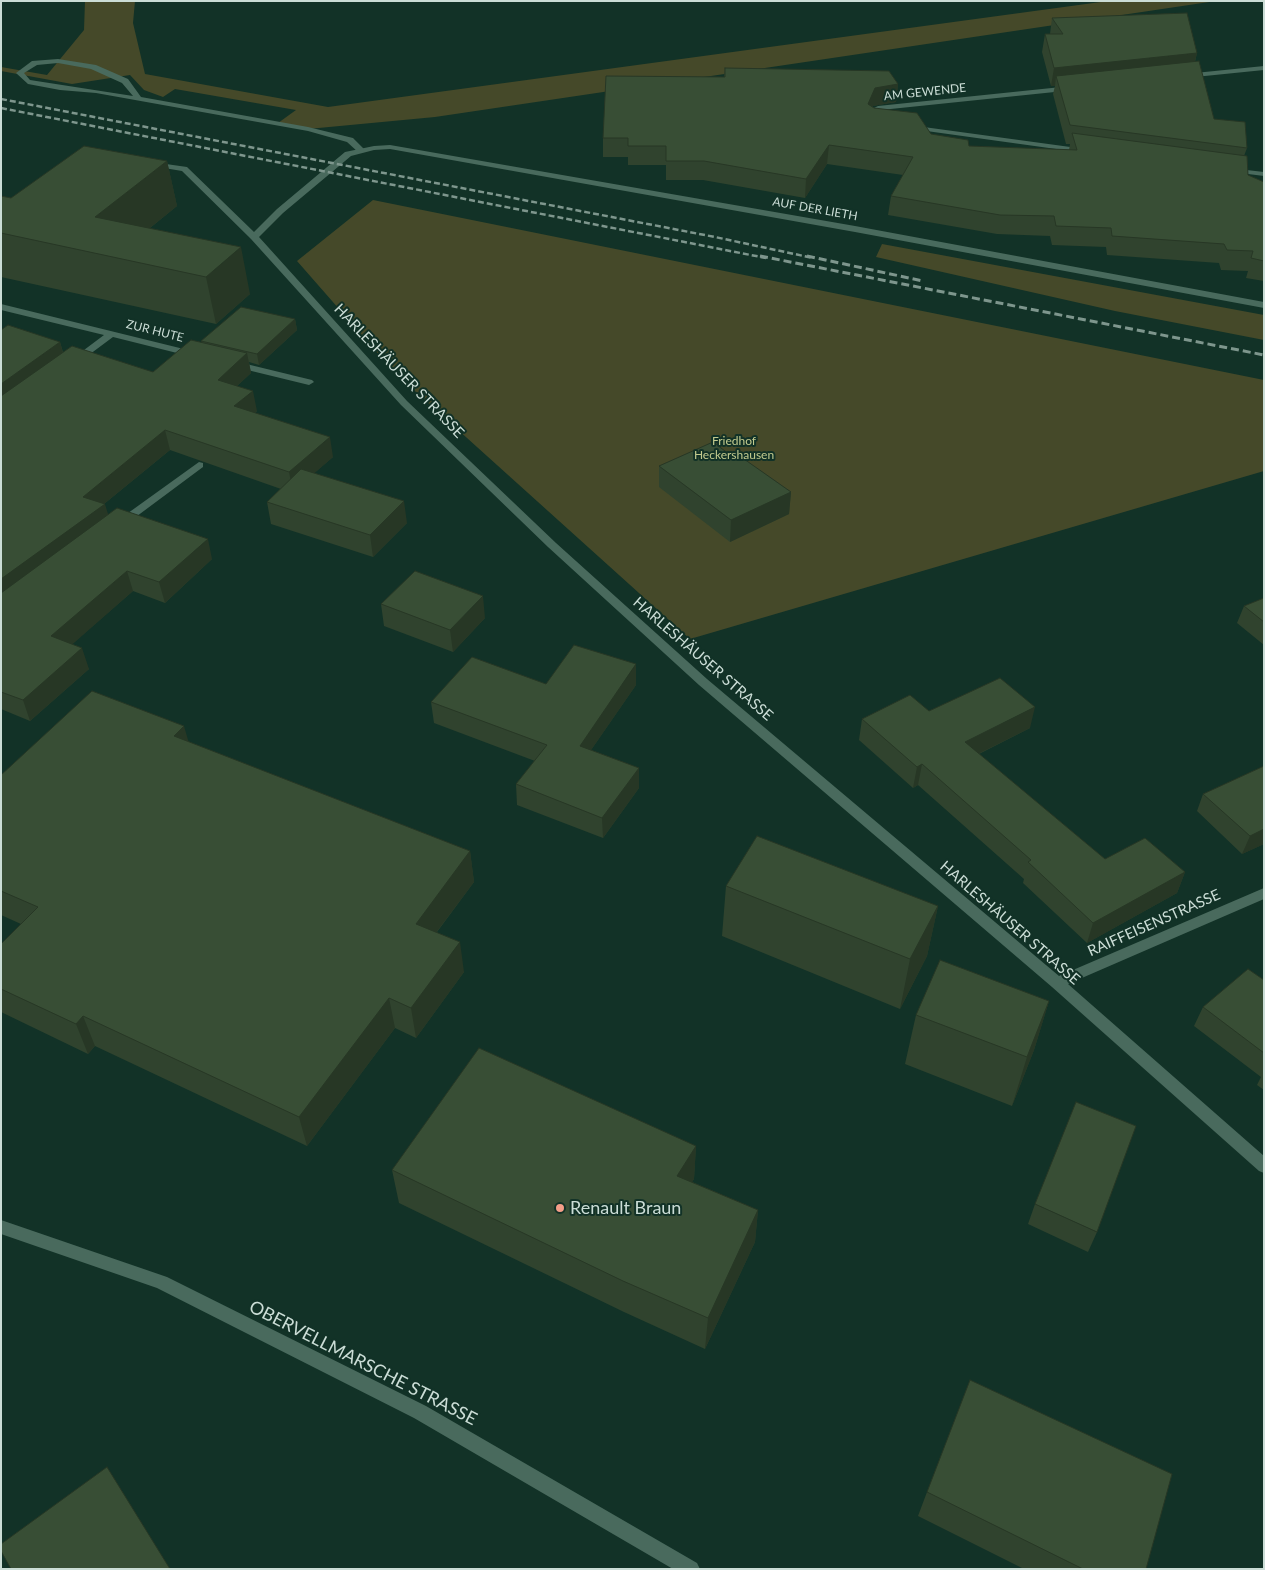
<!DOCTYPE html>
<meta charset="utf-8">
<style>
body{margin:0}
#map{position:relative;width:1265px;height:1570px;overflow:hidden;background:#123227;font-family:Lato,sans-serif}
canvas{display:block}
.frame{position:absolute;inset:0;border:2px solid #cbddd6;pointer-events:none}
</style>
<div id="map">
<canvas width="1265" height="1570"></canvas>
<div class="frame"></div>
</div>
<script>
const ctx = document.querySelector('canvas').getContext('2d');
ctx.lineJoin = 'round';
function paint(path, color) { ctx.fillStyle = color; ctx.fill(path, 'evenodd'); }
const toPath = rows => new Path2D(rows.map(r => 'M' + r).join(''));
function strokePath(path, color, width, dash) { ctx.strokeStyle = color; ctx.lineWidth = width; ctx.lineCap = dash ? 'butt' : 'round'; ctx.setLineDash(dash || []); ctx.stroke(path); }
function write(font, color, halo, rows, align = 'center') {
  ctx.font = font + ' Lato,sans-serif'; ctx.lineWidth = 4; ctx.setLineDash([]); ctx.textBaseline = 'middle'; ctx.strokeStyle = halo; ctx.fillStyle = color; for (const [text, x, y, turn = 0] of rows) {
    ctx.save(); ctx.translate(x, y); ctx.rotate((+turn || 0) * Math.PI / 180); ctx.textAlign = isNaN(turn) ? turn : align; if (halo) ctx.strokeText(text, 0, 0); ctx.fillText(text, 0, 0); ctx.restore();
  }
}
const green = toPath([
 [85,1,135,1,133,23,145,74,328,107,1108,1,1216,1,435,117,308,129,278,123,296,110,175,89,163,97,144,90,130,75,72,84,1,71,1,67,47,75,84,30],
 [373,200,1264,380,1264,471,690,639,396,374,297,261],
 [882,244,1264,315,1264,340,1115,311,876,257]
]);
const lane = toPath([
 [58,59,96,65,128,79,141,97,308,127,353,138,365,150,358,152,347,142,308,131,96,93,60,90,28,84,16,73,32,61,58,59],
 [58,63,91,69,122,83,133,96,30,80,24,73,37,65,58,63]
]);
const street = toPath([
 [1264,66,1264,70,1185,78,1181,76,1185,74,1264,66],
 [1071,86,1074,86,1074,90,881,110,875,124,868,122,874,108,878,106,1071,86],
 [909,125,1085,149,1089,151,1085,153,912,129,909,129,909,125],
 [390,145,855,226,1264,302,1264,308,855,232,390,149,374,150,351,156,283,213,259,237,407,401,556,543,707,679,1059,976,1264,888,1264,899,1068,984,1264,1156,1264,1173,1259,1171,1052,987,699,685,548,547,401,405,251,239,182,171,152,166,148,164,152,162,187,167,254,232,277,209,345,152,374,146,390,145],
 [1229,168,1264,172,1264,176,1232,172,1229,172,1229,168],
 [1,304,196,352,198,354,193,357,113,337,78,363,72,363,72,359,104,335,1,310,1,304],
 [234,361,312,380,314,382,309,385,231,366,231,362,234,361],
 [199,462,203,463,203,467,125,525,117,525,116,523,117,521,199,462]
]);
const secondary = toPath([
 [1,1220,167,1277,426,1406,697,1563,700,1569,673,1569,414,1418,157,1288,1,1234,1,1220]
]);
const railFar1 = toPath([
 [1,99,715,237,813,258],
 [1,108,766,258]
]);
const rail = toPath([
 [760,256,1264,355],
 [807,256,923,281]
]);
const wall = toPath([
 [1052,18,1197,53,1195,62,1214,119,1247,148,1244,156,1248,175,1264,182,1264,281,1246,278,1248,271,1221,270,1219,263,1107,255,1106,247,1052,245,1050,236,997,234,888,215,891,196,903,175,827,164,805,198,703,180,666,180,666,165,628,165,628,157,603,157,603,138,724,77,725,68,898,84,896,102,873,106,873,107,931,134,969,146,1069,150,1070,144,1066,144,1053,94,1055,86,1051,86,1042,52,1045,34,1050,34],
 [167,161,177,206,150,228,250,294,216,324,1,277,1,196,11,198],
 [295,319,297,330,259,365,249,362,251,373,237,386,257,411,255,413,333,457,314,473,407,523,373,557,271,524,267,502,281,489,170,450,104,504,108,515,212,559,165,603,133,591,72,644,89,669,30,721,1,709,1,330,60,342,63,352,153,372,202,342,201,341],
 [729,454,791,492,789,514,730,542,659,487,659,466],
 [1264,598,1264,645,1237,623,1244,606],
 [381,604,485,618,453,652,384,626],
 [546,684,636,685,591,750,639,768,639,788,603,838,517,805,516,784,535,761,434,723,431,702],
 [929,711,1030,728,979,754,1105,859,1185,872,1177,893,1087,943,1023,883,1024,879,918,785,913,788,859,740,862,719],
 [188,742,470,851,474,882,437,932,464,972,416,1038,395,1028,307,1146,95,1046,88,1054,1,1012,1,944,21,924,1,915,1,775],
 [1264,766,1264,844,1242,854,1197,811,1203,794],
 [726,886,938,906,927,956,900,1009,722,936],
 [1264,980,1264,1090,1257,1085,1261,1077,1194,1026,1203,1007],
 [1049,1001,1034,1050,1012,1106,905,1064,916,1015],
 [696,1146,694,1179,692,1182,758,1210,755,1242,705,1349,624,1312,399,1203,392,1170],
 [1035,1204,1097,1232,1088,1252,1028,1224],
 [927,1492,1146,1569,1024,1569,918,1516]
]);
const shadedWall = toPath([
 [1197,53,1192,72,1056,76,1055,86,1051,86,1054,68],
 [898,84,896,102,873,106,866,123,868,104,875,88],
 [829,145,827,164,805,198,806,179],
 [167,161,177,206,114,257,95,217],
 [241,247,250,294,216,324,206,277],
 [295,319,297,330,259,365,257,354],
 [60,342,65,361,1,408,1,384],
 [247,353,251,373,222,400,218,380],
 [253,391,257,411,238,426,234,406],
 [165,430,170,450,99,508,105,504,111,524,1,604,1,579,83,497],
 [330,437,333,457,293,492,289,472],
 [791,492,789,514,730,542,731,520],
 [404,501,407,523,373,557,370,535],
 [208,539,212,559,165,603,159,582],
 [127,571,133,591,58,657,51,636],
 [483,596,485,618,453,652,450,630],
 [82,648,89,669,30,721,23,700],
 [636,664,636,685,580,766,580,746],
 [1035,707,1030,728,960,763,965,742],
 [184,726,193,757,174,736],
 [922,764,918,785,913,788,917,767],
 [639,768,639,788,603,838,602,818],
 [1264,829,1264,844,1242,854,1250,836],
 [470,851,474,882,420,954,416,924],
 [1185,872,1177,893,1087,943,1093,923],
 [938,906,927,956,900,1009,910,959],
 [460,942,464,972,416,1038,411,1008],
 [389,998,395,1028,307,1146,299,1117],
 [1049,1001,1034,1050,1012,1106,1027,1057],
 [83,1016,95,1046,88,1054,76,1024],
 [696,1146,694,1179,676,1208,677,1176],
 [758,1210,755,1242,705,1349,708,1318]
]);
const building = toPath([
 [1187,13,1197,53,1054,68,1045,34,1063,34,1052,18,1187,13],
 [1199,61,1214,119,1245,122,1247,148,1070,125,1056,76,1199,61],
 [725,68,889,71,898,84,875,88,868,104,874,108,917,113,931,134,968,140,969,146,1077,150,1072,133,1247,156,1248,175,1264,182,1264,261,1251,258,1253,251,1227,250,1224,244,1112,236,1111,228,1056,226,1054,216,1000,215,891,196,913,157,829,145,806,179,704,161,666,161,666,146,628,146,628,138,603,138,606,76,725,77,725,68],
 [84,146,167,161,95,217,241,247,206,277,1,233,1,196,11,198,84,146],
 [241,307,295,319,257,354,201,341,241,307],
 [8,325,60,342,1,384,1,330,8,325],
 [191,340,247,353,218,380,253,391,234,406,330,437,289,472,165,430,83,497,105,504,1,579,1,396,72,346,153,372,191,340],
 [713,442,729,454,734,452,791,492,731,520,659,466,713,442],
 [301,469,404,501,370,535,267,502,301,469],
 [117,508,208,539,159,582,127,571,51,636,82,648,23,700,1,692,1,623,2,623,1,622,1,593,117,508],
 [415,571,483,596,450,630,381,604,415,571],
 [1264,598,1264,622,1244,606,1264,598],
 [574,645,636,664,580,746,639,768,602,818,516,784,547,745,431,702,472,657,546,684,574,645],
 [1000,678,1035,707,965,742,1105,859,1145,838,1185,872,1093,923,1028,862,1031,860,922,764,917,767,862,719,910,695,929,711,1000,678],
 [92,691,184,726,174,736,470,851,416,924,460,942,411,1008,389,998,299,1117,83,1016,76,1024,1,989,1,944,38,907,1,891,1,775,92,691],
 [1264,766,1264,829,1250,836,1203,794,1264,766],
 [757,836,938,906,910,959,726,886,757,836],
 [940,960,1049,1001,1027,1057,916,1015,940,960],
 [1248,969,1264,980,1264,1053,1203,1007,1248,969],
 [479,1048,696,1146,677,1176,758,1210,708,1318,623,1281,392,1170,479,1048],
 [1076,1102,1136,1126,1097,1232,1035,1204,1076,1102],
 [970,1380,1172,1474,1146,1569,1083,1569,927,1492,970,1380],
 [107,1467,170,1569,11,1569,1,1551,1,1544,107,1467]
]);
const markers = [
 [560,1208,5,"#f49e88"]
];
const farStreetnames = [
 ["AM GEWENDE",925,92,-6],
 ["AUF DER LIETH",815,209,10],
 ["ZUR HUTE",155,331,14]
];
const farParknames = [
 ["Friedhof",734,441],
 ["Heckershausen",734,455]
];
const streetNames = [
 ["HARLESHÄUSER STRASSE",399,371,46],
 ["HARLESHÄUSER STRASSE",703,659,41],
 ["HARLESHÄUSER STRASSE",1010,923,41],
 ["RAIFFEISENSTRASSE",1154,923,-24]
];
const nearPoinames = [
 ["Renault Braun",570,1208]
];
const nearStreetnames = [
 ["OBERVELLMARSCHE STRASSE",363,1363,27]
];
paint(green, '#454929');
paint(lane, '#496a5d');
paint(street, '#496a5d');
paint(secondary, '#496a5d');
strokePath(railFar1, '#7e968d', 2.5, [6, 3]);
strokePath(rail, '#7e968d', 3, [8, 4]);
paint(wall, '#30432e');
paint(shadedWall, '#273725');
paint(building, '#384e35');
strokePath(building, '#273725', 1);
for (const [x, y, r, color] of markers) { const dot = new Path2D(); dot.arc(x, y, r, 0, 2 * Math.PI); ctx.fillStyle = color; ctx.fill(dot); strokePath(dot, '#123227', 2); }
write('12px', '#cbddd6', '#123227', farStreetnames);
write('12px', '#c2ca8e', '#123227', farParknames);
write('15px', '#cbddd6', '#123227', streetNames);
write('18px', '#cbddd6', '#123227', nearPoinames, 'left');
write('18px', '#cbddd6', '#123227', nearStreetnames);
</script>
